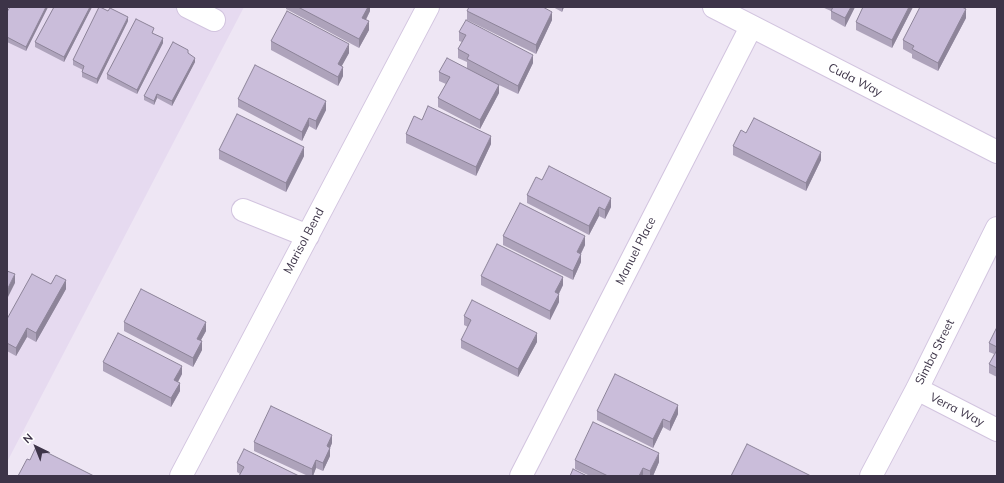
<!DOCTYPE html>
<style>
body{margin:0}
#map{position:relative;width:1004px;height:483px;overflow:hidden;background:#eee6f4;font-family:Mulish,sans-serif}
canvas{display:block}
.frame{position:absolute;inset:0;border:8px solid #3d3448;pointer-events:none}
.north{position:absolute;left:16px;top:427px;width:40px;height:40px;-webkit-text-stroke:3px #fff;paint-order:stroke;rotate:317deg;font-size:11px;font-weight:700;line-height:16px;text-align:center;color:#3d3448}
.north::after{content:'';display:block;margin:auto;width:14px;height:18px;background:#3d3448;clip-path:polygon(50% 0,100% 100%,50% 72%,0 100%)}
</style>
<div id="map">
<canvas width="1004" height="483"></canvas>
<div class="frame"></div>
<div class="north">N</div>
</div>
<script>
const ctx = document.querySelector('canvas').getContext('2d');
ctx.lineJoin = 'round';
function paint(path, color) { ctx.fillStyle = color; ctx.fill(path, 'evenodd'); }
const toPath = rows => new Path2D(rows.map(r => 'M' + r).join(''));
function strokePath(path, color, width, dash) { ctx.strokeStyle = color; ctx.lineWidth = width; ctx.lineCap = dash ? 'butt' : 'round'; ctx.setLineDash(dash || []); ctx.stroke(path); }
function write(font, color, halo, rows, align = 'center') {
  ctx.font = font + ' Mulish,sans-serif'; ctx.lineWidth = 3; ctx.setLineDash([]); ctx.textBaseline = 'middle'; ctx.strokeStyle = halo; ctx.fillStyle = color; for (const [text, x, y, turn = 0] of rows) {
    ctx.save(); ctx.translate(x, y); ctx.rotate((+turn || 0) * Math.PI / 180); ctx.textAlign = isNaN(turn) ? turn : align; if (halo) ctx.strokeText(text, 0, 0); ctx.fillText(text, 0, 0); ctx.restore();
  }
}
const residential = toPath([
 [7,7,244,7,7,462]
]);
const minor = toPath([
 [188,7,214,20],
 [714,7,997,152],
 [243,210,308,236],
 [917,389,997,430],
 [181,476,428,7],
 [521,476,751,27],
 [871,476,917,389,997,228]
]);
const wall = toPath([
 [48,7,26,51,7,42,7,12],
 [54,7,92,7,64,62,35,47,35,42],
 [286,7,370,7,370,11,366,20,369,30,359,48,286,9],
 [553,7,564,7,562,12],
 [822,7,855,7,845,27,831,19,831,11],
 [863,7,913,7,892,48,856,30,856,22],
 [467,11,552,20,536,54,467,20],
 [966,18,938,71,912,58,912,54,903,49,903,40],
 [128,21,97,84,82,77,82,72,83,70,73,65,73,60],
 [459,32,533,63,518,94,499,85,499,93,480,129,438,107,438,98,446,84,439,81,439,72,467,68,467,62,458,58,458,49,462,42,459,41],
 [154,33,154,34,163,43,137,94,107,79,107,74],
 [271,41,349,53,341,66,343,76,338,86,271,50],
 [188,53,195,62,172,106,157,98,154,105,144,100,144,96],
 [238,99,326,110,316,130,309,126,302,141,238,107],
 [422,120,491,144,476,176,406,143,406,134],
 [746,133,821,160,806,191,733,155,733,146],
 [219,150,304,156,286,192,219,159],
 [542,180,611,207,605,219,599,216,589,235,527,203,527,195],
 [503,236,585,245,581,254,581,262,573,280,503,245],
 [481,276,563,285,559,294,559,302,550,320,481,285],
 [51,284,66,289,36,342,27,337,16,356,7,351,7,319],
 [464,316,537,342,518,377,461,348,461,340,468,327,464,325],
 [124,322,206,331,201,340,202,350,193,367,124,331],
 [997,327,997,377,989,373,989,364,994,354,989,352,989,343],
 [103,362,182,374,178,382,180,391,171,407,103,371],
 [597,411,678,414,670,431,663,427,653,448,597,420],
 [254,442,332,443,330,448,330,456,323,471,316,468,313,476,308,476,254,451],
 [575,460,659,462,653,476,590,476,575,469],
 [237,463,299,476,240,474,237,472]
]);
const shadedWall = toPath([
 [46,7,48,7,26,51,26,47],
 [90,7,92,7,64,62,64,57],
 [368,7,370,7,370,11,362,27,362,18],
 [562,7,564,7,562,12],
 [851,7,855,7,845,27,845,18],
 [909,7,913,7,892,48,892,40],
 [966,9,966,18,938,71,938,63],
 [552,12,552,20,536,54,536,45],
 [128,17,128,21,97,84,97,79],
 [369,21,369,30,359,48,359,39],
 [163,38,163,43,137,94,137,90],
 [349,44,349,53,338,73,338,64],
 [533,55,533,63,518,94,518,86],
 [195,58,195,62,172,106,172,101],
 [343,67,343,76,338,86,338,77],
 [499,85,499,93,480,129,480,120],
 [157,94,157,98,154,105,154,101],
 [326,101,326,110,316,130,316,121],
 [309,118,309,126,302,141,302,132],
 [491,136,491,144,476,176,476,167],
 [304,147,304,156,286,192,286,183],
 [821,152,821,160,806,191,806,183],
 [611,198,611,207,605,219,605,210],
 [599,207,599,216,589,235,589,226],
 [585,236,585,245,577,261,577,252],
 [581,254,581,262,573,280,573,271],
 [15,274,15,283,7,299,7,290],
 [563,277,563,285,555,301,555,292],
 [66,280,66,289,36,342,36,333],
 [559,294,559,302,550,320,550,311],
 [206,322,206,331,197,347,197,339],
 [27,328,27,337,16,356,16,348],
 [537,333,537,342,518,377,518,369],
 [202,341,202,350,193,367,193,358],
 [182,366,182,374,174,389,174,380],
 [180,383,180,391,171,407,171,398],
 [678,405,678,414,670,431,670,422],
 [663,419,663,427,653,448,653,439],
 [332,435,332,443,330,448,330,456,323,471,323,463,327,446],
 [659,453,659,462,653,476,650,476,650,471],
 [316,460,316,468,313,476,312,476,312,469],
 [643,468,643,476,639,476]
]);
const building = toPath([
 [10,7,46,7,26,47,7,37,7,12,10,7],
 [54,7,90,7,64,57,35,42,54,7],
 [99,7,100,7,108,11,110,8,128,17,97,79,82,72,84,66,73,60,99,7],
 [298,7,368,7,362,18,369,21,359,39,298,7],
 [469,7,543,7,552,12,536,45,467,11,469,7],
 [833,7,851,7,845,18,831,11,833,7],
 [863,7,909,7,892,40,856,22,863,7],
 [920,7,962,7,966,9,938,63,912,49,914,46,903,40,920,7],
 [287,11,349,44,338,64,343,67,338,77,271,41,287,11],
 [136,19,154,28,152,33,163,38,137,90,107,74,136,19],
 [466,20,533,55,518,86,467,59,469,55,458,49,466,35,459,32,466,20],
 [173,42,188,50,188,53,195,58,172,101,157,94,154,101,144,96,173,42],
 [447,58,499,85,480,120,438,98,450,77,439,72,447,58],
 [255,65,326,101,316,121,309,118,302,132,238,99,255,65],
 [428,106,491,136,476,167,406,134,414,116,422,120,428,106],
 [237,114,304,147,286,183,219,150,237,114],
 [754,118,821,152,806,183,733,146,741,130,746,133,754,118],
 [549,166,611,198,605,210,599,207,589,226,527,195,536,177,542,180,549,166],
 [520,203,585,236,577,252,581,254,573,271,503,236,520,203],
 [497,244,563,277,555,292,559,294,550,311,481,276,497,244],
 [7,271,15,274,7,290,7,271],
 [32,274,51,284,56,275,66,280,36,333,27,328,16,348,7,343,7,319,32,274],
 [141,289,206,322,197,339,202,341,193,358,124,322,141,289],
 [472,300,537,333,518,369,461,340,471,320,464,316,472,300],
 [997,327,997,347,989,343,997,327],
 [118,333,182,366,174,380,180,383,171,398,103,362,118,333],
 [997,350,997,368,989,364,997,350],
 [615,374,678,405,670,422,663,419,653,439,597,411,615,374],
 [271,406,332,435,327,446,330,448,323,463,316,460,312,469,254,442,271,406],
 [593,422,659,453,650,471,643,468,639,476,608,476,575,460,593,422],
 [747,444,811,476,731,476,747,444],
 [36,447,94,476,18,476,27,459,30,460,36,447],
 [244,449,299,476,239,476,244,467,237,463,244,449],
 [573,469,587,476,570,476,573,469]
]);
const streetNames = [
 ["Cuda Way",855,80,27],
 ["Marisol Bend",304,241,-62],
 ["Manuel Place",636,251,-63],
 ["Simba Street",935,352,-63],
 ["Verra Way",957,410,27]
];
paint(residential, '#e6daf0');
strokePath(minor, '#d2c4df', 24);
strokePath(minor, '#fff', 22);
paint(wall, '#aea3bb');
paint(shadedWall, '#8d8499');
paint(building, '#cabdda');
strokePath(building, '#8d8499', 1);
write('12px', '#3d3448', '#fff', streetNames);
</script>
